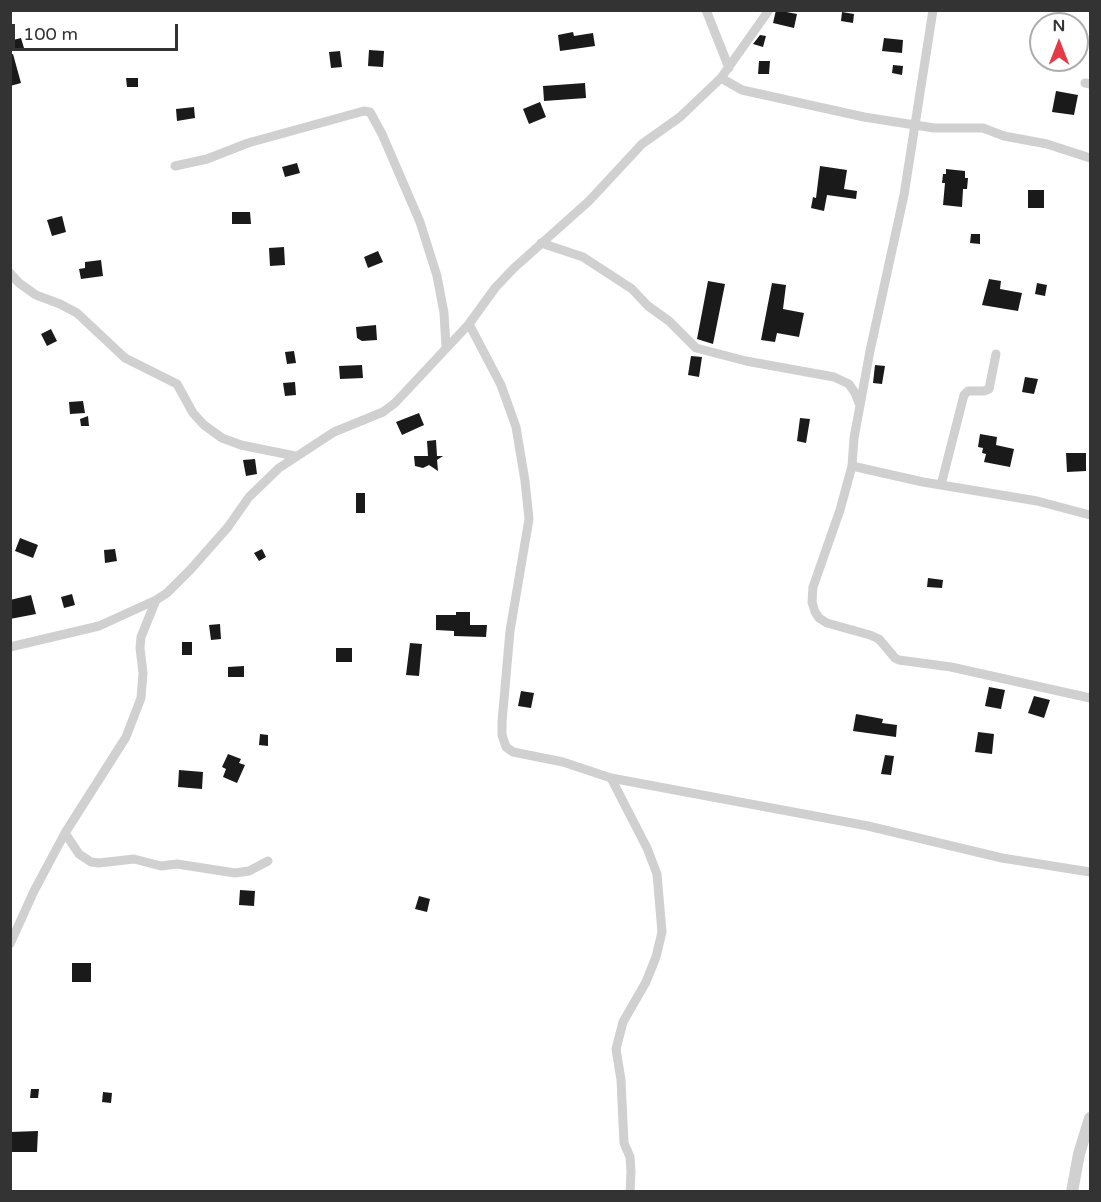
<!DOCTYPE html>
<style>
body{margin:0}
#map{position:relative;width:1101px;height:1202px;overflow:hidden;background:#fff;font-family:"Varela Round",sans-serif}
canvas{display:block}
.frame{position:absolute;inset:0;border:12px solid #333;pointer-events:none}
.north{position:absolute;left:1029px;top:12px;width:60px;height:60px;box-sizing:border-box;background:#fff;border:2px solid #adadad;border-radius:50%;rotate:0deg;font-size:16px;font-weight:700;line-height:24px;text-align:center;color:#333}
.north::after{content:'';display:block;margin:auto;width:21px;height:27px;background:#e63946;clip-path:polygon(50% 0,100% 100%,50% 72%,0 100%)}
.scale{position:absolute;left:12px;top:24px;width:166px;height:27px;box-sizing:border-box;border:3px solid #333;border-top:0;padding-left:8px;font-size:18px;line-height:21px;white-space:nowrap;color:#333;-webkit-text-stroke:4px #fff;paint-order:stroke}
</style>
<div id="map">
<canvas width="1101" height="1202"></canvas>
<div class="frame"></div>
<div class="north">N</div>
<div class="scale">100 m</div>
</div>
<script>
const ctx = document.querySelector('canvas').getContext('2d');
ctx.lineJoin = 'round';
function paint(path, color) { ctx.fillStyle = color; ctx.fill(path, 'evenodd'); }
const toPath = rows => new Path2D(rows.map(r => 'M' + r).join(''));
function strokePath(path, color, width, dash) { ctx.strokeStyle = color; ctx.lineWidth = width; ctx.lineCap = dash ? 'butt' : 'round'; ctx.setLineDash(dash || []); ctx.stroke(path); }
const building = toPath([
 [776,10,797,14,794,28,773,23],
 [842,12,854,14,853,23,841,21],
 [573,32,574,36,593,33,595,46,560,51,558,35],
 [760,35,766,36,763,47,753,44],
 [21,38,24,48,15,51,13,40],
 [884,38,903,40,902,53,882,51],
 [369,50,384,51,383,67,368,66],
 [340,51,342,67,331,68,329,52],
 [13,54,21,83,10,86,10,55],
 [759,61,770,61,769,74,758,74],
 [893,65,903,66,902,75,892,73],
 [126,78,138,78,138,87,127,87],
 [585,83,586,98,544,101,543,86],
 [1056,91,1078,95,1074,115,1052,112],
 [540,102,546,117,529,124,523,109],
 [194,107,195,118,177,121,176,109],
 [297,163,300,173,285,177,282,167],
 [820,166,847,170,844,189,857,191,856,199,827,195,824,211,811,208,813,197,816,198],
 [946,169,965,171,965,178,968,178,967,189,963,189,962,207,943,205,945,183,942,183,943,174,946,174],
 [1028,190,1044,190,1044,208,1028,208],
 [232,212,250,212,251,224,232,224],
 [62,216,66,232,52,236,47,220],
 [971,234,980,234,980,244,970,243],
 [284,247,285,265,270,266,269,248],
 [378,251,383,262,368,268,364,257],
 [101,260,103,276,81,279,79,269,85,268,85,262],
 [989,279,1001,281,1000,289,1022,293,1018,311,982,305],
 [708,281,725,284,713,344,697,339],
 [772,283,786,285,783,309,804,313,799,337,777,333,775,342,761,340],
 [1037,283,1047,285,1045,296,1035,294],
 [376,325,377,340,362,341,357,338,356,327],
 [51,329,57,341,47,346,41,334],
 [294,351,296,363,287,364,285,352],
 [691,356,702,357,699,377,688,375],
 [362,365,363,378,340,379,339,366],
 [875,365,885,366,882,384,873,383],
 [1025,377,1038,379,1034,394,1022,392],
 [295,382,296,395,285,396,283,383],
 [83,401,85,413,70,414,69,402],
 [419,413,424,425,402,435,396,422],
 [88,416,89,426,81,426,80,419],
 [800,418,810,419,806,443,797,441],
 [980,434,997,437,996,445,1014,449,1010,467,984,462,986,454,982,453,983,448,978,447],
 [436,440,437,456,443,456,437,460,438,471,429,465,423,468,415,466,414,456,428,456,427,441],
 [1066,453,1086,453,1086,471,1067,472],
 [255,459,257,474,246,476,243,460],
 [356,493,365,493,365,513,356,513],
 [20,538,38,545,33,558,15,551],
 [115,549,117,561,105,563,104,550],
 [262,549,266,557,259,561,254,553],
 [928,578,943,580,942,588,927,587],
 [72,594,75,605,64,608,61,597],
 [31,595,36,614,10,619,10,600],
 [456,612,470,612,470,625,487,625,486,637,454,636,454,631,436,630,436,615,456,615],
 [220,624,221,639,211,640,209,625],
 [182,642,192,642,192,655,182,655],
 [410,643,422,644,419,676,406,675],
 [336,648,352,648,352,662,336,662],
 [244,666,244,677,228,677,228,667],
 [989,687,1005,690,1001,709,985,706],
 [521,691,534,693,531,708,518,706],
 [1034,696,1050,700,1044,718,1028,713],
 [856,714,883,719,882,723,897,725,896,737,853,731],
 [978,732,994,734,992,754,975,752],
 [260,734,268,735,268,746,259,745],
 [228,754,241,759,239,763,245,765,237,783,223,777,226,769,222,767],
 [885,755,894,756,891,775,881,774],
 [179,770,203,772,202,789,178,787],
 [240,890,255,891,254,906,239,905],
 [419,896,430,899,427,912,415,909],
 [72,963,91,963,91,982,72,982],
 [31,1089,39,1089,38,1098,30,1098],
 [103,1092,112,1093,111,1103,102,1102],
 [38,1131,37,1152,10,1152,10,1132]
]);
const minor = toPath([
 [706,10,729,68],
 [933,10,904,195,870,351,854,438,852,466,840,510,813,587,812,602,815,612,819,618,827,623,870,635,879,639,895,658,899,660,951,667,1090,698],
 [721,78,742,90,864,117,934,128,983,128,1004,136,1047,144,1090,158],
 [1085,83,1090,84],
 [175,166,207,159,248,143,364,111,370,112,382,134,420,222,437,276,444,313,446,347],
 [541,243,583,257,632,289,648,306,669,321,696,348,746,361,834,377,849,384,855,393,859,403],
 [10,273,19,283,36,295,60,304,77,313,125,358,177,384,193,413,204,425,222,438,241,445,295,456],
 [469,324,501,385,516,427,525,481,529,519,510,631,502,722,502,735,506,747,513,752,563,762,611,778,868,826,1002,858,1090,872],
 [852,466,923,482,1037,501,1090,515],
 [941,485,964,395,968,391,984,391,989,389,996,354],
 [10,647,99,626,156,600,167,593,191,569,228,527,249,497,279,468,334,432,383,412,395,403,469,324,495,288,514,268,589,201,642,144,680,117,721,78,769,10],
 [611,778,647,848,657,874,662,932,656,957,646,982,623,1022,616,1049,621,1080,624,1143,630,1157,631,1172,630,1192],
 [65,833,79,854,91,862,99,863,134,859,161,866,177,864,235,873,249,871,268,861],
 [10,944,34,891,65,833,126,737,141,698,143,673,140,648,141,637,156,600]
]);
const tertiary = toPath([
 [1072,1192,1079,1154,1090,1118]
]);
paint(building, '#1a1a1a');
strokePath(minor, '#d0d0d0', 9);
strokePath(tertiary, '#d0d0d0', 12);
</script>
